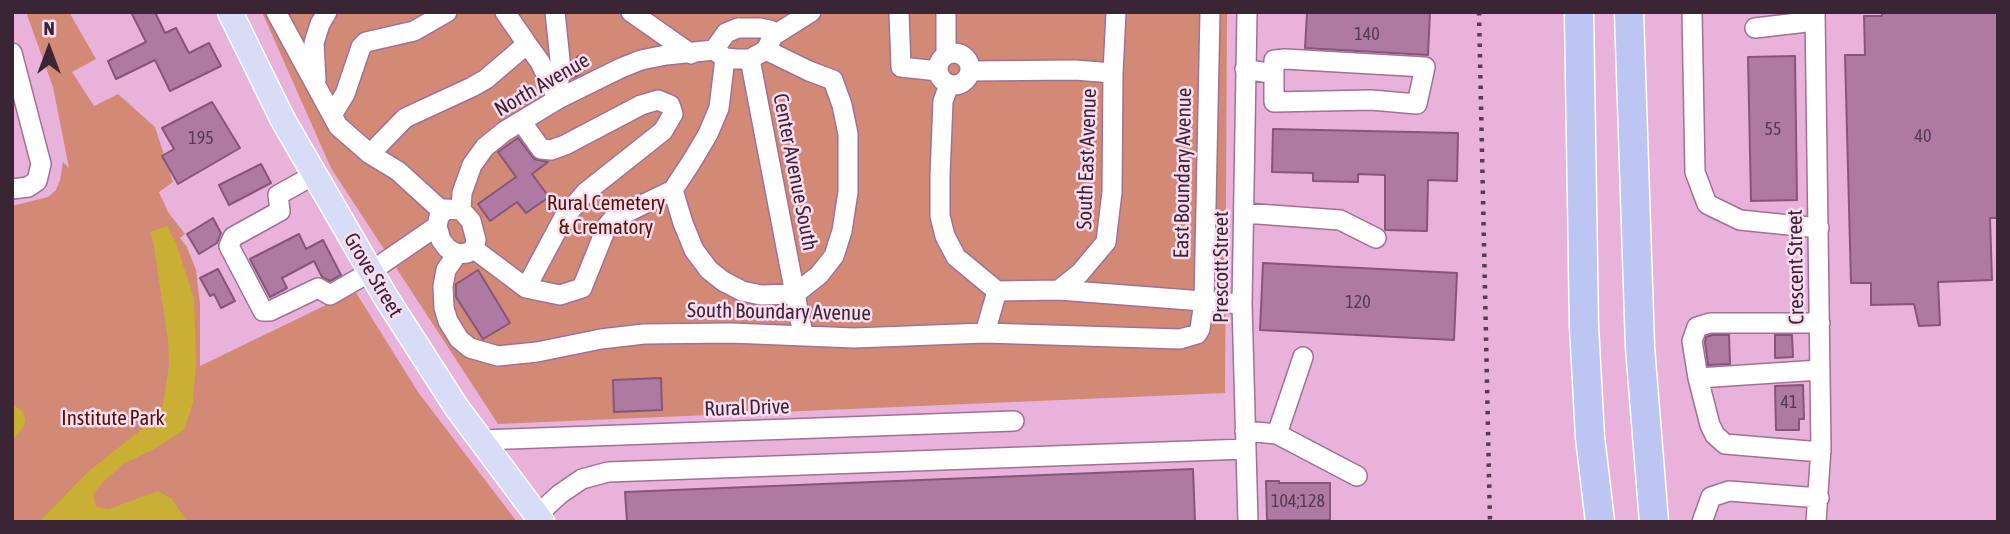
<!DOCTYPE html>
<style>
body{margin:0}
#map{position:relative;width:2010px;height:534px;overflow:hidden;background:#e9b2db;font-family:"Asap Condensed",sans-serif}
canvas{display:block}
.frame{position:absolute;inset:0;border:14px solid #3a2535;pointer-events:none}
.north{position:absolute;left:14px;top:14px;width:70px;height:70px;-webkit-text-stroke:5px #faddf1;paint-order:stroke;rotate:0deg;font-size:19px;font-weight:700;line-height:28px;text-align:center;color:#3a2535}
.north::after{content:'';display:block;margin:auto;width:24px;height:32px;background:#3a2535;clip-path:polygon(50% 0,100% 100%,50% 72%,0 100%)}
</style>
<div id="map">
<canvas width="2010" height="534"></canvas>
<div class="frame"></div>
<div class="north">N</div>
</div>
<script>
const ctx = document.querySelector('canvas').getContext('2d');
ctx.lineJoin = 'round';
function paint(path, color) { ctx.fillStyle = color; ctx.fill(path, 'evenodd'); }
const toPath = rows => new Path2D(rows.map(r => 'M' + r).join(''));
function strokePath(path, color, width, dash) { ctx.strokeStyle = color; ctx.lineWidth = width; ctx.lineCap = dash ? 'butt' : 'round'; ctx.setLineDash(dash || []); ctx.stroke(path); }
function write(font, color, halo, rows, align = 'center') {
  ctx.font = font + ' "Asap Condensed",sans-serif'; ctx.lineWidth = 5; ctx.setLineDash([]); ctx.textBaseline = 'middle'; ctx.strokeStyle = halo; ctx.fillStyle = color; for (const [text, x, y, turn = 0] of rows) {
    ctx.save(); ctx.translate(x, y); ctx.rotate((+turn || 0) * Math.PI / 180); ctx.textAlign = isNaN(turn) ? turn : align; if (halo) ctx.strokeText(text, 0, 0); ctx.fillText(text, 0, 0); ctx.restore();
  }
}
const green = toPath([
 [26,12,69,12,96,59,72,72,94,106,118,94,155,127,173,182,159,192,168,212,185,234,180,238,187,247,196,270,200,303,200,366,355,291,418,392,517,522,12,522,12,206,48,197,56,190,60,180,63,162,69,168,53,87],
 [262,12,1227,12,1225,393,498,424,331,168]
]);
const water = toPath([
 [167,226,176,243,194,299,196,363,193,402,184,430,154,449,123,464,104,481,93,494,96,507,109,509,158,491,172,499,187,522,39,522,89,471,152,421,163,405,169,365,168,340,154,246,150,232],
 [12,404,23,412,25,420,24,426,12,441]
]);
const building = toPath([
 [131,12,155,12,165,33,176,28,189,53,209,43,221,66,170,91,155,60,116,79,108,61,146,42,131,12],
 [1307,12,1430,12,1428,55,1305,48,1307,12],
 [1882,12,1998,12,1998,218,1990,218,1992,280,1938,282,1940,325,1919,326,1914,304,1871,305,1871,283,1851,283,1845,55,1865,55,1864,16,1882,16,1882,12],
 [578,56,588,62,580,74,572,78,572,66,578,56],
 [1795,56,1797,200,1751,201,1748,57,1795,56],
 [212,102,240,148,178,184,162,156,174,149,162,128,212,102],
 [1273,129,1458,133,1457,181,1428,180,1427,231,1385,230,1385,175,1358,174,1358,182,1313,181,1313,173,1272,172,1273,129],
 [518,138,534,159,548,162,532,174,549,197,526,213,517,202,490,221,478,204,516,177,498,152,518,138],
 [261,164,271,183,229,205,219,185,261,164],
 [213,218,221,233,217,243,199,254,187,234,213,218],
 [299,234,306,249,323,240,341,275,330,281,322,277,314,261,282,278,287,288,270,297,250,259,299,234],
 [1263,263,1457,273,1454,340,1260,330,1263,263],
 [218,269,235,301,221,308,214,294,210,296,200,278,218,269],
 [478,270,510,323,483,339,456,297,456,284,478,270],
 [1712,335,1729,335,1730,364,1708,365,1705,342,1706,337,1712,335],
 [1775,335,1792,335,1793,357,1775,358,1775,335],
 [661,378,662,410,614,412,613,380,661,378],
 [1803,385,1804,419,1799,419,1799,430,1776,430,1775,386,1803,385],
 [1193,469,1195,522,627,522,625,492,1193,469],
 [1266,481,1279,481,1279,483,1330,483,1330,520,1267,520,1266,481]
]);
const minor = toPath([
 [276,12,338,126,370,154,398,171,443,212],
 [555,12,560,60,558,99],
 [631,12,691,54],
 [899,12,901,67,938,71],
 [946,12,946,54],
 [1247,12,1242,304,1248,522],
 [1692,12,1695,172,1707,204,1740,220,1819,228],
 [1815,12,1821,448,1816,522],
 [738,28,760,28,770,30,773,36,766,50,750,59,736,59,725,58,714,50,726,33,738,28],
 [1755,28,1815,21],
 [773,36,811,12],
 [527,44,540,62,556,95],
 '938 69a16 16 0 1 1 32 0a16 16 0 1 1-32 0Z',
 [12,53,41,164,37,181,28,187,12,189],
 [750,59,795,294,819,275,834,256,842,231,848,192,848,134,842,105,833,80,809,71,766,50],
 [1245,69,1274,74,1274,102,1371,100,1417,104,1425,67,1285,59,1274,60,1274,74],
 [971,71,1075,70,1113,73],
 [316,80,314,43,320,24,327,12],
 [949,85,943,101,940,175,940,216,945,236,956,257,997,291],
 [332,115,345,94,361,47,366,42,414,31,447,12],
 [521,121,541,149,551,150,565,145,641,105,658,100,670,105,673,114,663,131,586,192,563,219,526,288],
 [370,154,405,118,472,87,486,79,527,44,505,12],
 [314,175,278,195,280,211,233,237,229,246,263,311,270,311,318,288,330,295,370,272,437,226],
 [673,190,683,223,694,250,709,270,723,281,742,291,761,295,795,294,803,334],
 [445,209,461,210,471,221,476,240,474,249,467,253,457,254,447,248,441,240,437,226,439,217,445,209],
 [461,210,462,193,472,165,485,147,505,131,558,99,621,68,641,60,666,55,714,50],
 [1244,213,1340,220,1376,238],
 [474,249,526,288,560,295,582,288,607,226,613,219,673,190,692,161,708,134,719,108,725,58],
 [457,254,446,270,443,286,444,308,448,321,459,339,470,348,498,356,537,352,601,339,644,334,731,333,854,338,985,333,1180,339,1197,334,1200,329,1204,301,1210,12],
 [1059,290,1242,304],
 [997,291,1059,290,1080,273,1106,242,1112,192,1113,73,1116,12],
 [1820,323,1710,323,1697,327,1692,341,1698,378,1710,425,1715,435,1725,444,1821,452],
 [985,333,997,291],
 [1698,378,1820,370],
 [1245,431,1277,434,1357,476],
 [1277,434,1303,357],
 [481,440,1014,421],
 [537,515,560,494,582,479,608,472,1246,449],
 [1702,522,1711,497,1729,491,1819,498]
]);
const major = toPath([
 [230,12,283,120,385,296,457,408,542,522]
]);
const highway = toPath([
 [1579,12,1584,326,1590,437,1600,522],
 [1629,12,1640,347,1654,522]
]);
const rail = toPath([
 [1479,12,1490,522]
]);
const numberNames = [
 ["140",1367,34],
 ["55",1773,129],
 ["40",1923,136],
 ["195",201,138],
 ["120",1358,302],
 ["41",1789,402],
 ["104;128",1298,501]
];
const streetNames = [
 ["North Avenue",542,85,-30],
 ["South East Avenue",1087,159,-88],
 ["Center Avenue South",795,172,79],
 ["East Boundary Avenue",1183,173,-89],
 ["Prescott Street",1221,267,-90],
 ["Crescent Street",1796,267,-91],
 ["Grove Street",373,275,59],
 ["South Boundary Avenue",779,312,1],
 ["Rural Drive",747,408,-2]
];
const parkNames = [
 ["Rural Cemetery",606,203],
 ["& Crematory",606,227],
 ["Institute Park",113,418]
];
paint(green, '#d28a77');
paint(water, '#caaf35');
paint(building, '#ae7aa1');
strokePath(building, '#86557a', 2);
strokePath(minor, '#a26f96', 22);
strokePath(major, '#fff', 27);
strokePath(highway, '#fff', 31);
strokePath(minor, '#fff', 19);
strokePath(major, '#d7ddf7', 24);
strokePath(highway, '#bdc6f2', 28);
strokePath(rail, '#563c50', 4.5, [3.5, 7]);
write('18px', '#573a50', null, numberNames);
write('21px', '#3a2535', '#faddf1', streetNames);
write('21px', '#551301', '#faddf1', parkNames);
</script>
